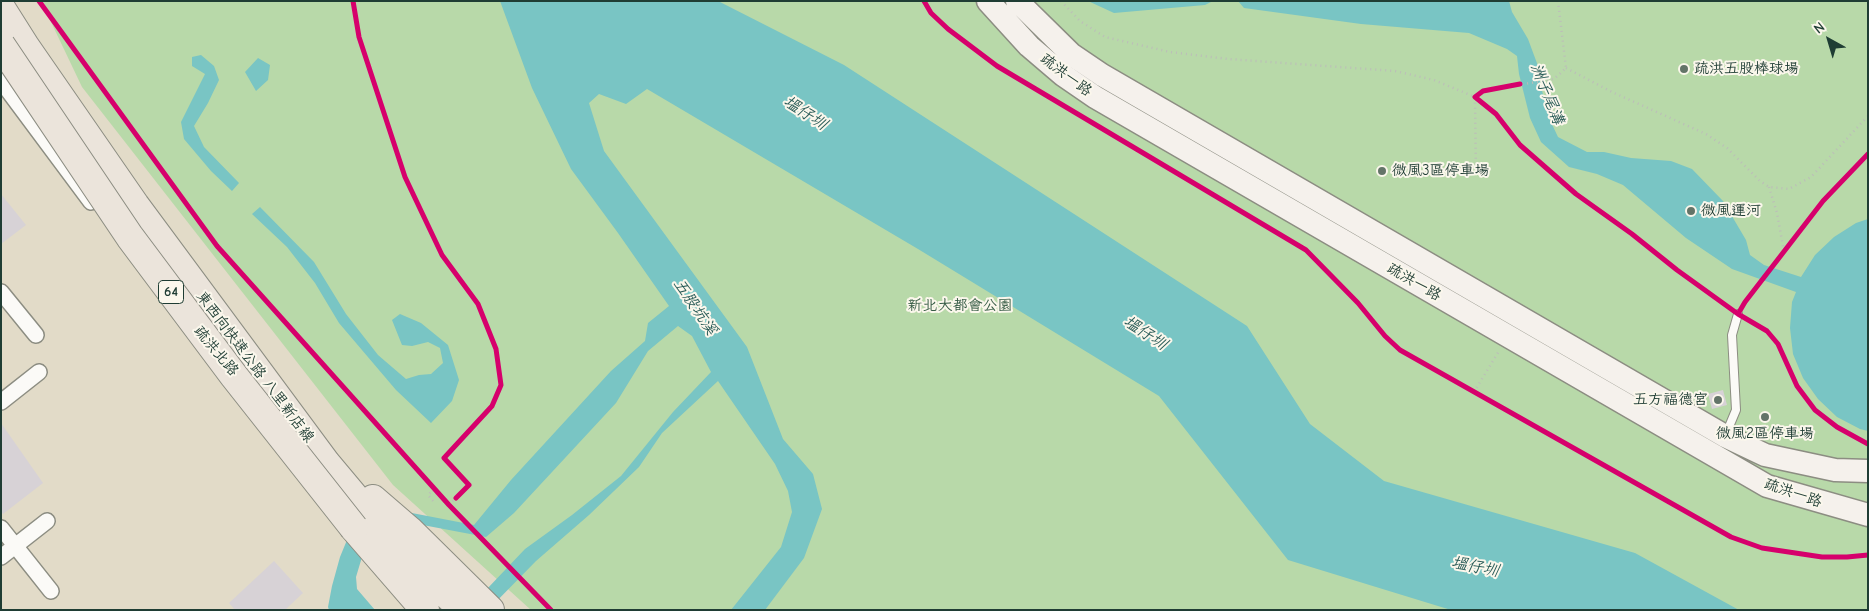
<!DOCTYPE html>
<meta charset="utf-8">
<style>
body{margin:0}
#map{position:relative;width:1869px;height:611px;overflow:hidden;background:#e2dbc8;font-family:"Comic Neue",sans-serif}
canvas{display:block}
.frame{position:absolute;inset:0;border:2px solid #1f3d34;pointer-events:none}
.north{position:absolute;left:1804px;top:15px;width:50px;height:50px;-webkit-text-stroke:4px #fbf7ec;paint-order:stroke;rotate:321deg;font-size:14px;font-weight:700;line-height:20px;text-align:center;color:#1f3d34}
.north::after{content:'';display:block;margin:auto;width:18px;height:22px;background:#1f3d34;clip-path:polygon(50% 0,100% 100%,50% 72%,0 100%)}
</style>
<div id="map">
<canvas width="1869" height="611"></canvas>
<div class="frame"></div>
<div class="north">N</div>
</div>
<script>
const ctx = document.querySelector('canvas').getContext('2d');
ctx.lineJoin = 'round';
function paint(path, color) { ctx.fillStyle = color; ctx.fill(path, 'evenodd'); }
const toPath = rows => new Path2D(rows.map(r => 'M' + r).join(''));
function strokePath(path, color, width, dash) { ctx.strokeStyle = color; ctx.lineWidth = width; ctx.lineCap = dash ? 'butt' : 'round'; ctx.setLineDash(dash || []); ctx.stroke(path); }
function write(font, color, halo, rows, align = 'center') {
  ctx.font = font + ' "Comic Neue","LXGW WenKai TC",sans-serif'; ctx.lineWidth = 4; ctx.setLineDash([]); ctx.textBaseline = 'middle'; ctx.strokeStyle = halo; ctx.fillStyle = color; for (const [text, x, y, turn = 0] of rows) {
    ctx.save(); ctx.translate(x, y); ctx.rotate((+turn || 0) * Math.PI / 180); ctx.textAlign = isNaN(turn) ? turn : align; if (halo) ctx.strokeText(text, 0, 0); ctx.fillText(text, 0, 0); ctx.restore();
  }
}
const green = toPath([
 [41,1,1868,1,1868,610,531,610,393,485,82,87]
]);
const water = toPath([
 [500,1,718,1,844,65,1247,326,1310,424,1384,481,1635,553,1739,610,1451,610,1288,560,1159,396,918,249,647,89,626,104,599,94,589,103,604,151,747,347,783,439,813,474,822,509,804,558,765,610,731,610,781,547,792,512,788,491,775,464,718,381,662,433,639,467,589,515,536,561,488,610,467,610,525,549,572,515,621,476,673,412,711,372,692,336,678,326,648,351,616,403,514,513,486,537,391,519,368,537,356,577,357,589,375,610,329,610,328,607,332,586,340,557,347,540,386,508,474,525,511,480,611,371,645,341,648,323,669,306,618,233,571,169,532,88],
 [1088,1,1213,1,1205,5,1114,13],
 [1238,1,1509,1,1512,12,1528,39,1538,66,1541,87,1550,120,1558,137,1587,152,1604,152,1631,158,1671,161,1692,169,1723,201,1746,240,1750,255,1764,265,1801,277,1815,255,1834,237,1856,223,1868,219,1868,431,1860,429,1837,417,1818,399,1803,378,1793,354,1790,328,1792,302,1796,292,1732,269,1686,238,1623,185,1597,174,1569,167,1541,142,1530,118,1519,74,1517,56,1507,49,1469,33,1361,24,1244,8],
 [201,55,214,66,219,80,208,103,194,126,204,147,239,183,232,191,211,171,184,139,181,122,205,74,192,66,192,57],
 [258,58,270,65,268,80,256,91,245,72],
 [260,207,314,262,346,314,378,355,406,379,419,375,431,374,443,363,440,348,428,342,412,346,402,345,392,320,400,314,421,323,448,345,459,380,452,401,431,423,396,390,339,323,315,283,287,247,252,214]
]);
const building = toPath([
 [1,194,26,225,1,244],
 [1723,390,1727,405,1712,409,1708,394],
 [1,423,43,483,3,514,1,512],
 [274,561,303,593,285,610,235,610,229,603]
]);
const path = toPath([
 [1061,1,1080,21,1105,37,1170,52,1228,59,1395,71,1434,80,1475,97,1476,176],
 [1558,1,1566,68,1554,79,1483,91,1475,97,1496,114,1520,145,1576,194,1731,309],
 [1566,68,1612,92,1706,134,1727,148,1760,181,1769,187,1789,189,1811,177,1868,116],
 [1769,187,1777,213,1784,252],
 [1474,392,1499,351],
 [433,501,428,495,433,490,438,496],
 [449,505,456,498]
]);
const lane = toPath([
 [1726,434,1736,410,1732,335,1738,314]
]);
const street = toPath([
 [1,81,91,202],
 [1,292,36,335],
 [1,402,39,372],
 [1,528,51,591],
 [1,557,47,521]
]);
const secondary = toPath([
 [988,1,1029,46,1063,75,1095,97,1767,486,1868,515],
 [1017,1,1071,54,1102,75,1725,436,1765,455,1835,470,1868,471]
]);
const highway = toPath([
 [1,8,25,46,135,205,326,463,393,543,463,610],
 [373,499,409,530,490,610],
 [354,528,425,610]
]);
const highwayBridge = toPath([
 [1,45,130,237,234,376,354,528]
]);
const cycleway = toPath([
 [39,1,217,246,449,505,551,610],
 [353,1,359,37,405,177,442,255,478,304,496,349,501,385,492,406,444,458,469,485,456,498],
 [924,1,931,13,948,29,997,66,1306,250,1358,303,1385,336,1400,350,1731,537,1762,548,1822,557,1847,557,1868,555],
 [1520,84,1483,91,1475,97,1496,114,1520,145,1576,194,1632,234,1677,270,1738,314,1767,331,1778,344,1797,386,1815,410,1837,427,1868,444],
 [1738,314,1745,302,1823,201,1868,154]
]);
const markers = [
 [1684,69,5,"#637468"],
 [1382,171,5,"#637468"],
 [1691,211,5,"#637468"],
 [1718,400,5,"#637468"],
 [1765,417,5,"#637468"]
];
const shields = [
 [171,292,25]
];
const shieldNames = [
 ["64",171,292]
];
const poiNames = [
 ["疏洪五股棒球場",1694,69],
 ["微風3區停車場",1392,171],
 ["微風運河",1701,211],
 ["五方福德宮",1708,400,"right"],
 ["微風2區停車場",1765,434,"center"]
];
const streetNames = [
 ["疏洪一路",1066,75,37],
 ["疏洪一路",1414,282,30],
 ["疏洪北路",216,351,50],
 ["東西向快速公路 八里新店線",255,367,53],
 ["疏洪一路",1793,493,19]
];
const parkNames = [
 ["新北大都會公園",960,306]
];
const waterNames = [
 ["洲子尾溝",1547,94,68],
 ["塭仔圳",805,113,33],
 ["五股坑溪",695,307,56],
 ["塭仔圳",1145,333,33],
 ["塭仔圳",1475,567,11]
];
paint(green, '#b8d9a9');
paint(water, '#79c5c4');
paint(building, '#d7d2d6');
strokePath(lane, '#8c8d82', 10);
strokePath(street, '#8c8d82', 18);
strokePath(secondary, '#8c8d82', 25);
strokePath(highway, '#8c8d82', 30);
strokePath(path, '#bcbdb9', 2.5, [1, 4]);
strokePath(lane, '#fbfaf7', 8);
strokePath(street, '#fbfaf7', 15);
strokePath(secondary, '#f5f1ec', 22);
strokePath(highway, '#ebe4db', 28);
strokePath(highwayBridge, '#8c8d82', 30, []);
strokePath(highwayBridge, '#ebe4db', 28);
strokePath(cycleway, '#d6006c', 5);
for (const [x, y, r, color] of markers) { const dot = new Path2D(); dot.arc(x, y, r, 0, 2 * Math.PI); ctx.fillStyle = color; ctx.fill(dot); strokePath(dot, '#fbf7ec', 2); }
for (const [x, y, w] of shields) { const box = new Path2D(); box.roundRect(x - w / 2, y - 11.5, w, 23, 4); ctx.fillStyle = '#fbf7ec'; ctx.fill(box); strokePath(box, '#1f3d34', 1); }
write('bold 14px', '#1f3d34', null, shieldNames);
write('15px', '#1f3d34', '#fbf7ec', poiNames, 'left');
write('15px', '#1f3d34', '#fbf7ec', streetNames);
write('15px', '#375c46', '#fbf7ec', parkNames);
write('italic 16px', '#2a5c58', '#fbf7ec', waterNames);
</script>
